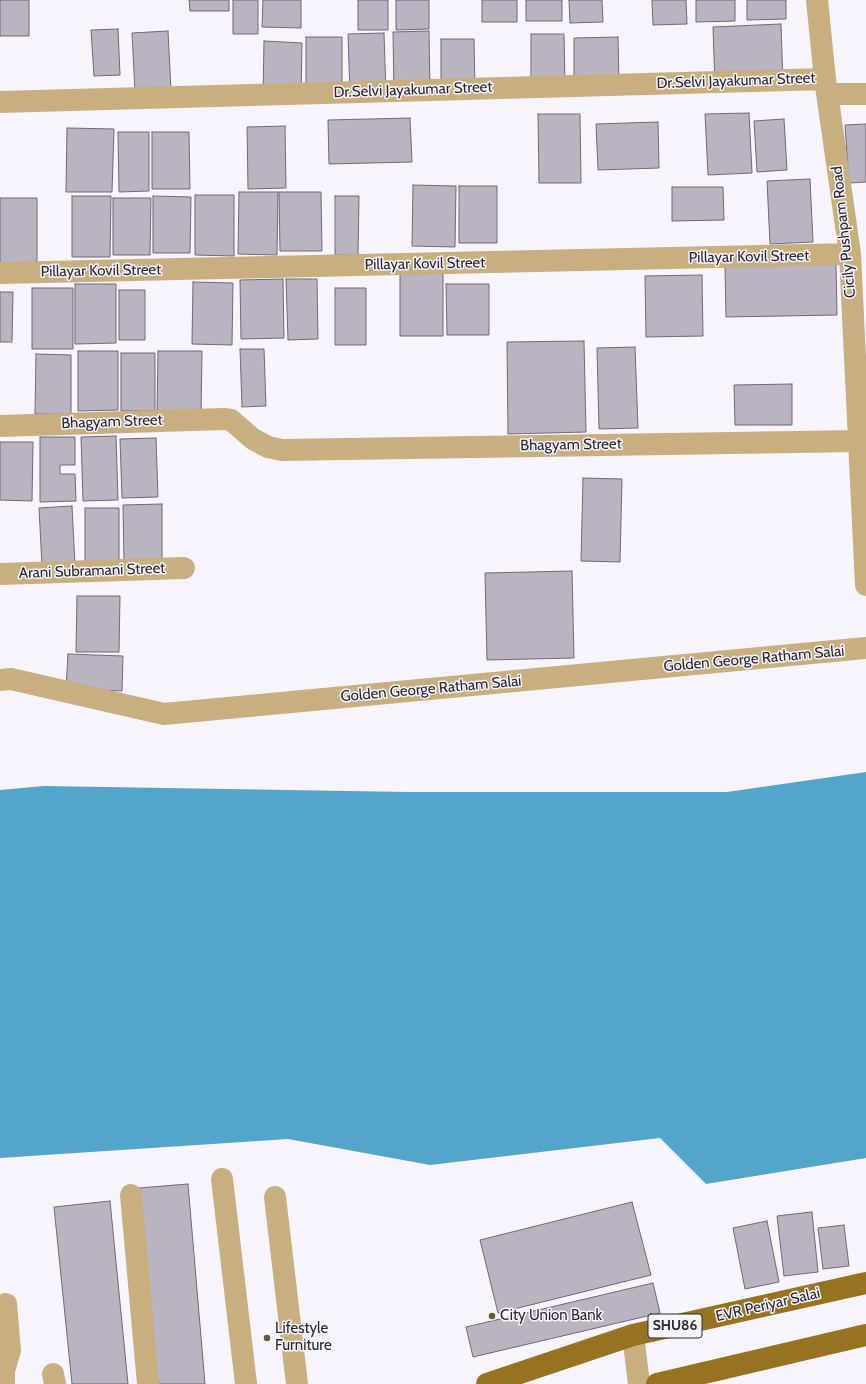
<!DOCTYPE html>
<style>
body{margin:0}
canvas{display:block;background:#f8f4fd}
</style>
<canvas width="866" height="1384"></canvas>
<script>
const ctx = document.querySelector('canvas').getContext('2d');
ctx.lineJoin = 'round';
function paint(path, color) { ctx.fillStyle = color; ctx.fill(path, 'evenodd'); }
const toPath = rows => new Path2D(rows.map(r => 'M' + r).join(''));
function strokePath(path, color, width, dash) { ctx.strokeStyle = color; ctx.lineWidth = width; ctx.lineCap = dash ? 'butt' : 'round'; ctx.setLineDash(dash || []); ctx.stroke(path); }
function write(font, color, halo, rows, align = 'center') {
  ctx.font = font + ' Cabin,sans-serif'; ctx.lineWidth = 3; ctx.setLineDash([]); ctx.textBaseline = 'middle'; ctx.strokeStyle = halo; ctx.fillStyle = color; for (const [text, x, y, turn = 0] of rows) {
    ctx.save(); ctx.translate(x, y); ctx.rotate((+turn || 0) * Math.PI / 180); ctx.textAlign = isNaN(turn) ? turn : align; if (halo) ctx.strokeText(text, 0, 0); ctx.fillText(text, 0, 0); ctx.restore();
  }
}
const water = toPath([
 [866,772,866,1158,706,1184,660,1138,430,1165,288,1139,0,1158,0,790,44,786,409,792,727,792]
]);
const building = toPath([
 [0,0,29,0,29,36,0,36,0,0],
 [189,0,229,0,229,11,190,11,189,0],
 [233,0,258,0,258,34,233,34,233,0],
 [263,0,301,0,301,28,262,27,263,0],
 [358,0,388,0,388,30,358,30,358,0],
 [396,0,429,0,429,29,396,30,396,0],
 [482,0,517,0,517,22,482,22,482,0],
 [526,0,562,0,562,21,526,21,526,0],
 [569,0,602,0,603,22,570,23,569,0],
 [652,0,686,0,687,24,653,25,652,0],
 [696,0,735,0,735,21,696,22,696,0],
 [747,0,786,0,786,19,747,20,747,0],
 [781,24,783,84,715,86,713,27,781,24],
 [118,29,120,75,94,76,91,30,118,29],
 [168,31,171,90,135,92,132,33,168,31],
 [429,31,430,94,394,94,393,32,429,31],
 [384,33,386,93,350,94,348,34,384,33],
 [531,34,564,34,565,85,531,85,531,34],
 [306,37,342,37,342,97,306,98,306,37],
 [618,37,619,85,574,86,574,38,618,37],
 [441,39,474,39,475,92,441,92,441,39],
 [264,41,302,43,301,98,263,97,264,41],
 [749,113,752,173,708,175,705,114,749,113],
 [538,114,580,114,581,183,539,183,538,114],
 [410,118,412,162,329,164,328,120,410,118],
 [784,119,787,170,757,172,754,121,784,119],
 [658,122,659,168,598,170,596,124,658,122],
 [866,124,866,182,849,183,845,125,866,124],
 [285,126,286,188,248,189,247,127,285,126],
 [67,128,114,129,112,192,66,192,67,128],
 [118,132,149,132,149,191,119,192,118,132],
 [152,132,189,132,190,189,152,189,152,132],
 [810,179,813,242,770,244,767,181,810,179],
 [413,185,456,186,455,247,412,246,413,185],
 [459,186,497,186,497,243,459,243,459,186],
 [672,187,723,187,724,220,672,221,672,187],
 [239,192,278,192,277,255,238,254,239,192],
 [279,192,321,192,322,251,280,251,279,192],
 [195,195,234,195,234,256,195,255,195,195],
 [72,196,111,196,110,257,72,257,72,196],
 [153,196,191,197,190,253,153,253,153,196],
 [335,196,359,196,358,255,335,255,335,196],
 [0,198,37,198,37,265,0,264,0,198],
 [113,198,151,198,150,255,113,255,113,198],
 [836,264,837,315,726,317,725,266,836,264],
 [443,272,443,336,400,336,400,273,443,272],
 [702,275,703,336,646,337,645,276,702,275],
 [283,279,284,338,241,339,240,280,283,279],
 [286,279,317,279,318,339,288,340,286,279],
 [193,282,233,283,232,345,192,344,193,282],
 [75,284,116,284,116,343,75,344,75,284],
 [446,284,489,284,489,335,447,335,446,284],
 [32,288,73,288,73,349,32,349,32,288],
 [335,288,366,288,366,345,335,345,335,288],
 [119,290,145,290,145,340,119,340,119,290],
 [0,292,13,292,12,342,0,342,0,292],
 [584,341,586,432,508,434,507,342,584,341],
 [635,347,638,428,599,429,597,348,635,347],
 [240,349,264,349,266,406,242,407,240,349],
 [78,351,118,351,118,410,78,411,78,351],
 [158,351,202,351,201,415,157,414,158,351],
 [121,353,155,353,155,411,121,411,121,353],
 [36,354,71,355,71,414,35,414,36,354],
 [792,384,792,425,735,425,734,385,792,384],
 [116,436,118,500,83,501,81,437,116,436],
 [40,437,75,437,75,465,60,465,60,474,75,474,76,501,40,502,40,437],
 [156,438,158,497,122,498,120,439,156,438],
 [0,442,33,442,32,501,0,500,0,442],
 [583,478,622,479,620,562,581,561,583,478],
 [162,504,162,562,124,563,123,505,162,504],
 [72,506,75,565,42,566,39,508,72,506],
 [85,508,119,508,119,564,85,564,85,508],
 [572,571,574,658,487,660,485,573,572,571],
 [77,596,120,596,119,652,76,652,77,596],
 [68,654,123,656,122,691,66,689,68,654],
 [188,1184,205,1384,155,1384,139,1188,188,1184],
 [110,1201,128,1384,72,1384,54,1207,110,1201],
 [632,1202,651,1275,498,1313,480,1240,632,1202],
 [812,1212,818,1272,784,1276,777,1216,812,1212],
 [767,1221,779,1282,745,1289,733,1228,767,1221],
 [844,1225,849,1266,823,1269,818,1228,844,1225],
 [653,1283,660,1313,473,1357,466,1327,653,1283]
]);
const minor = toPath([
 [817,0,825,79,850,254,866,585],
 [827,94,866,94],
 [0,102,825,79],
 [0,273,850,254],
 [0,426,224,419,231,420,253,439,268,447,282,450,860,441],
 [0,574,184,568],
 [0,680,11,679,164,714,866,648],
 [222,1179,246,1384],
 [131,1195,148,1384],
 [275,1197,297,1384],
 [633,1335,639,1384],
 [53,1374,55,1384],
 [4,1384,4,1371,10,1350,6,1304]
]);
const major = toPath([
 [487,1384,633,1335,866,1283],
 [657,1384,866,1335]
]);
const markers = [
 [492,1316,4,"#60612e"],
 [267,1338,4,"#60612e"]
];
const shields = [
 [675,1326,54]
];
const shieldNames = [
 ["SHU86",675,1326]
];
const streetNames = [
 ["Dr.Selvi Jayakumar Street",736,81,-2],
 ["Dr.Selvi Jayakumar Street",413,90,-2],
 ["Cicily Pushpam Road",844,232,-96],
 ["Pillayar Kovil Street",749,257,-1],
 ["Pillayar Kovil Street",425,264,-1],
 ["Pillayar Kovil Street",101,271,-1],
 ["Bhagyam Street",112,422,-2],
 ["Bhagyam Street",571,445,-1],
 ["Arani Subramani Street",92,571,-2],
 ["Golden George Ratham Salai",754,659,-5],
 ["Golden George Ratham Salai",431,689,-5],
 ["EVR Periyar Salai",768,1305,-13]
];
const poiNames = [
 ["City Union Bank",500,1316],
 ["Lifestyle",275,1329],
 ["Furniture",275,1346]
];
paint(water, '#53a5c9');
paint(building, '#b9b3c2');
strokePath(building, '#6f6976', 1);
strokePath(minor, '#c8af7f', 22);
strokePath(major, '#977321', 22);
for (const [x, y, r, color] of markers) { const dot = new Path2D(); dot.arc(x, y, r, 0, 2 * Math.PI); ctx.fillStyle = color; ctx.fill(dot); strokePath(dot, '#f8f4fd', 1.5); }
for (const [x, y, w] of shields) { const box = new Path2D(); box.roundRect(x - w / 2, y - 12, w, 24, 3); ctx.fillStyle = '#f8f4fd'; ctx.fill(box); strokePath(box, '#2a272d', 1); }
write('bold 14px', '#2a272d', null, shieldNames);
write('15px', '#2a272d', '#f8f4fd', streetNames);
write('15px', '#2a272d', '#f8f4fd', poiNames, 'left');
</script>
